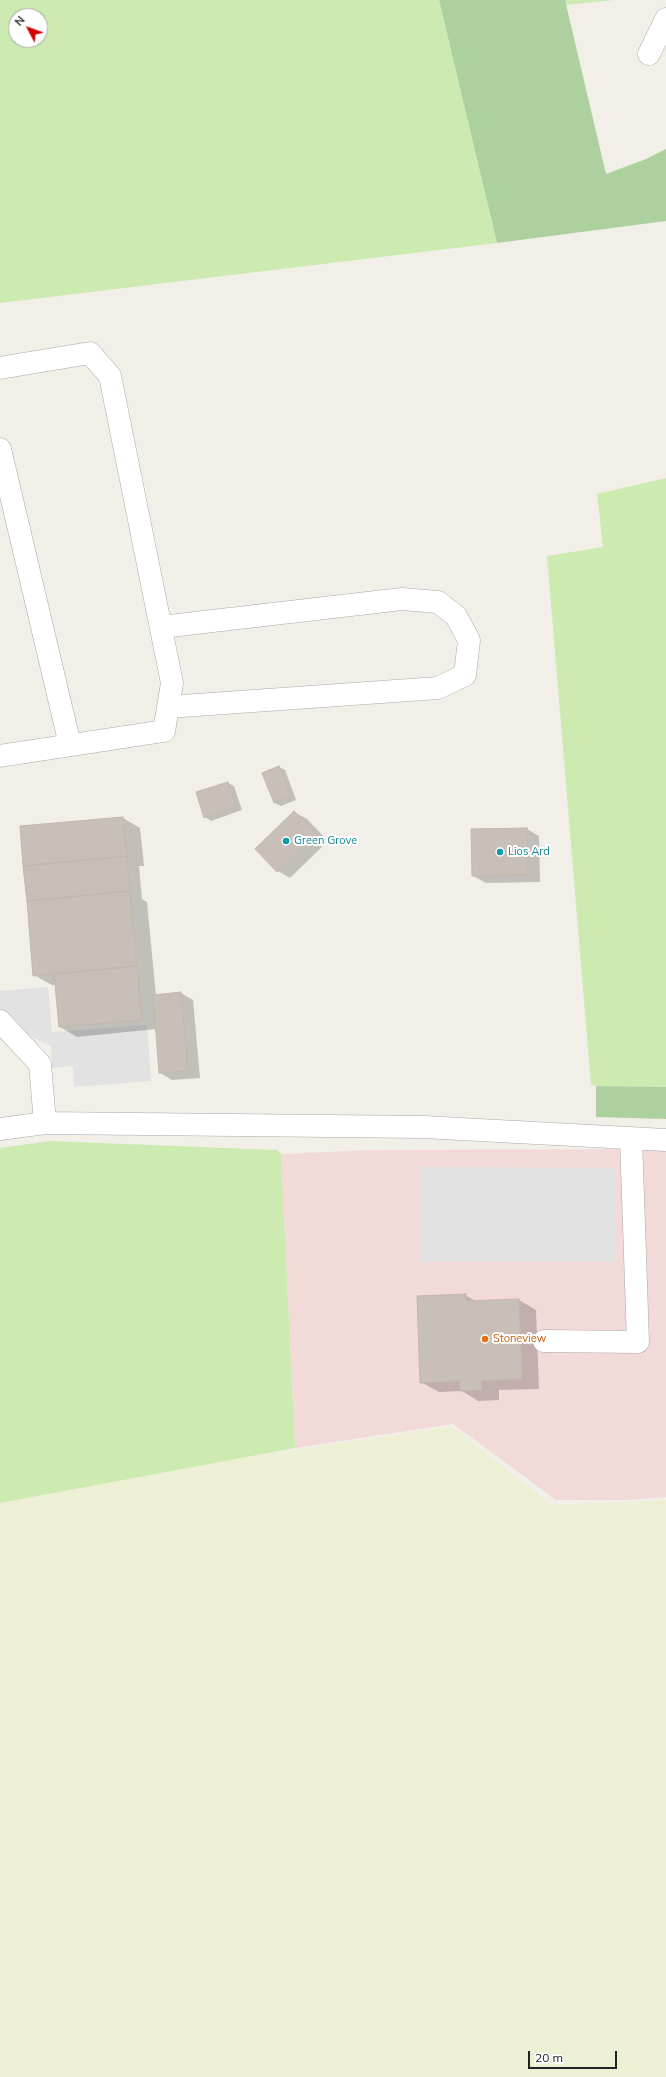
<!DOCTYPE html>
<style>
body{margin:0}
#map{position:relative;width:666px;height:2077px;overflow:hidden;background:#f2efe9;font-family:Mulish,sans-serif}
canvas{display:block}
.north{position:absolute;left:8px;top:8px;width:40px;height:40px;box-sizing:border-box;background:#fff;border:1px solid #a7a7a7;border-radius:50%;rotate:311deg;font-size:11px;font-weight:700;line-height:16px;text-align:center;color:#222}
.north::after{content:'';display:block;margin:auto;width:14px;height:18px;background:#d40000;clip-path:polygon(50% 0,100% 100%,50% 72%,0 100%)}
.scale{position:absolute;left:528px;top:2051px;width:89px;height:18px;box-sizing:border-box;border:2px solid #222;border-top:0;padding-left:5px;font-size:12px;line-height:14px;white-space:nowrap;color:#222;-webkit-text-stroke:3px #fff;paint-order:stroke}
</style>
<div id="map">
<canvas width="666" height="2077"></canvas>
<div class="north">N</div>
<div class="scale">20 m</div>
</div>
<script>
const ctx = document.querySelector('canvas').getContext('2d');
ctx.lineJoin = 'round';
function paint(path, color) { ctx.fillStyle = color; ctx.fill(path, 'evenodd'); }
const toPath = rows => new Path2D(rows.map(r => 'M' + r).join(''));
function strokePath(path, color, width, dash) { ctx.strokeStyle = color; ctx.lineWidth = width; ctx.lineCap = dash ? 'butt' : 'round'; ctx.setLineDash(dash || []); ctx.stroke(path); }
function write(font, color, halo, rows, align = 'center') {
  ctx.font = font + ' Mulish,sans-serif'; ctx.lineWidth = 4; ctx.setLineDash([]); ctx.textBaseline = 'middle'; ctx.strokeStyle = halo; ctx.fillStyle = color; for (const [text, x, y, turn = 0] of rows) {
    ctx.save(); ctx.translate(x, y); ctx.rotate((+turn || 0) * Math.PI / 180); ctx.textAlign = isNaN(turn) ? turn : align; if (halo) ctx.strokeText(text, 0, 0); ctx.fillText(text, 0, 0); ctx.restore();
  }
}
const commercial = toPath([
 [666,1149,666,1497,627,1500,556,1500,453,1424,295,1448,281,1154,372,1150]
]);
const farmland = toPath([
 [452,1426,551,1505,666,1500,666,2077,0,2077,0,1501,134,1474]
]);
const grass = toPath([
 [0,0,439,0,497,243,0,303],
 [16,16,40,16,40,40,16,40],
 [565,0,614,0,566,5],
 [666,478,666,1087,596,1086,591,1085,547,556,603,547,597,494],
 [50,1141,277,1150,281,1154,295,1448,0,1503,0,1148]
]);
const forest = toPath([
 [439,0,565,0,606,174,646,159,666,149,666,221,497,243],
 [596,1086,666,1087,666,1119,596,1117]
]);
const parking = toPath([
 [48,987,52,1032,147,1025,151,1081,74,1087,73,1066,52,1068,51,1046,0,1022,0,991],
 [420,1167,616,1168,616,1262,419,1262]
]);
const shadow = toPath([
 [279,767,285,770,296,800,281,806,275,803],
 [228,783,234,786,242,810,211,821,205,817],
 [294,812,307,819,328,841,290,878,278,871,256,849],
 [123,818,140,828,144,866,139,866,142,899,147,902,156,996,181,993,193,1000,200,1078,172,1080,160,1073,156,1029,77,1037,60,1027,56,985,52,985,34,975],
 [527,829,539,836,540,882,486,883,473,876,472,830],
 [465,1295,477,1302,519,1300,536,1310,539,1389,499,1390,499,1400,478,1401,462,1391,439,1392,421,1382]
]);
const building = toPath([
 [279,766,291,797,274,803,262,773,279,766],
 [228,782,236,807,204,818,196,792,228,782],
 [294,811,317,834,277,872,255,849,294,811],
 [123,817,127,856,23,866,20,826,123,817],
 [527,828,528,875,472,876,471,829,527,828],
 [127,856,130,891,27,901,23,866,127,856],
 [130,891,137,966,33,976,27,901,130,891],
 [137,966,142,1020,59,1027,54,974,137,966],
 [181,992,188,1071,159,1073,153,995,181,992],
 [466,1294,466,1301,519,1299,522,1379,481,1381,482,1390,460,1391,459,1381,420,1383,417,1296,466,1294]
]);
const minor = toPath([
 [649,54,666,19],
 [0,368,90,353,110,376,172,683,164,731,0,756],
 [0,449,70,745],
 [161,627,402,599,438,602,456,616,469,640,465,675,438,688,168,707],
 [0,1021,40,1064,45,1123],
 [0,1129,45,1123,423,1127,666,1140],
 [544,1341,638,1342,631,1138]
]);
const markers = [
 [286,841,4,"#0f9aa8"],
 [500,852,4,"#0f9aa8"],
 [485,1339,4,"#e8710a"]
];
const cultureNames = [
 ["Green Grove",294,841],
 ["Lios Ard",508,852]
];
const foodNames = [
 ["Stoneview",493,1339]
];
paint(commercial, '#f2dad9');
paint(farmland, '#eef0d5');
paint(grass, '#cdebb0');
paint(forest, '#add19e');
paint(parking, '#e2e2e2');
paint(shadow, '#0003');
paint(building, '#c7bfb8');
strokePath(building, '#c4b6ab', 1);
strokePath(minor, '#a9a9a9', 23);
strokePath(minor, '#fff', 22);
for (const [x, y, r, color] of markers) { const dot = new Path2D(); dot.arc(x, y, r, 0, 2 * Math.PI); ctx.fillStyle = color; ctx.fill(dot); strokePath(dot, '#fff', 1.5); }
write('11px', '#0d838f', '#fff', cultureNames, 'left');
write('11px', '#c56008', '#fff', foodNames, 'left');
</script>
